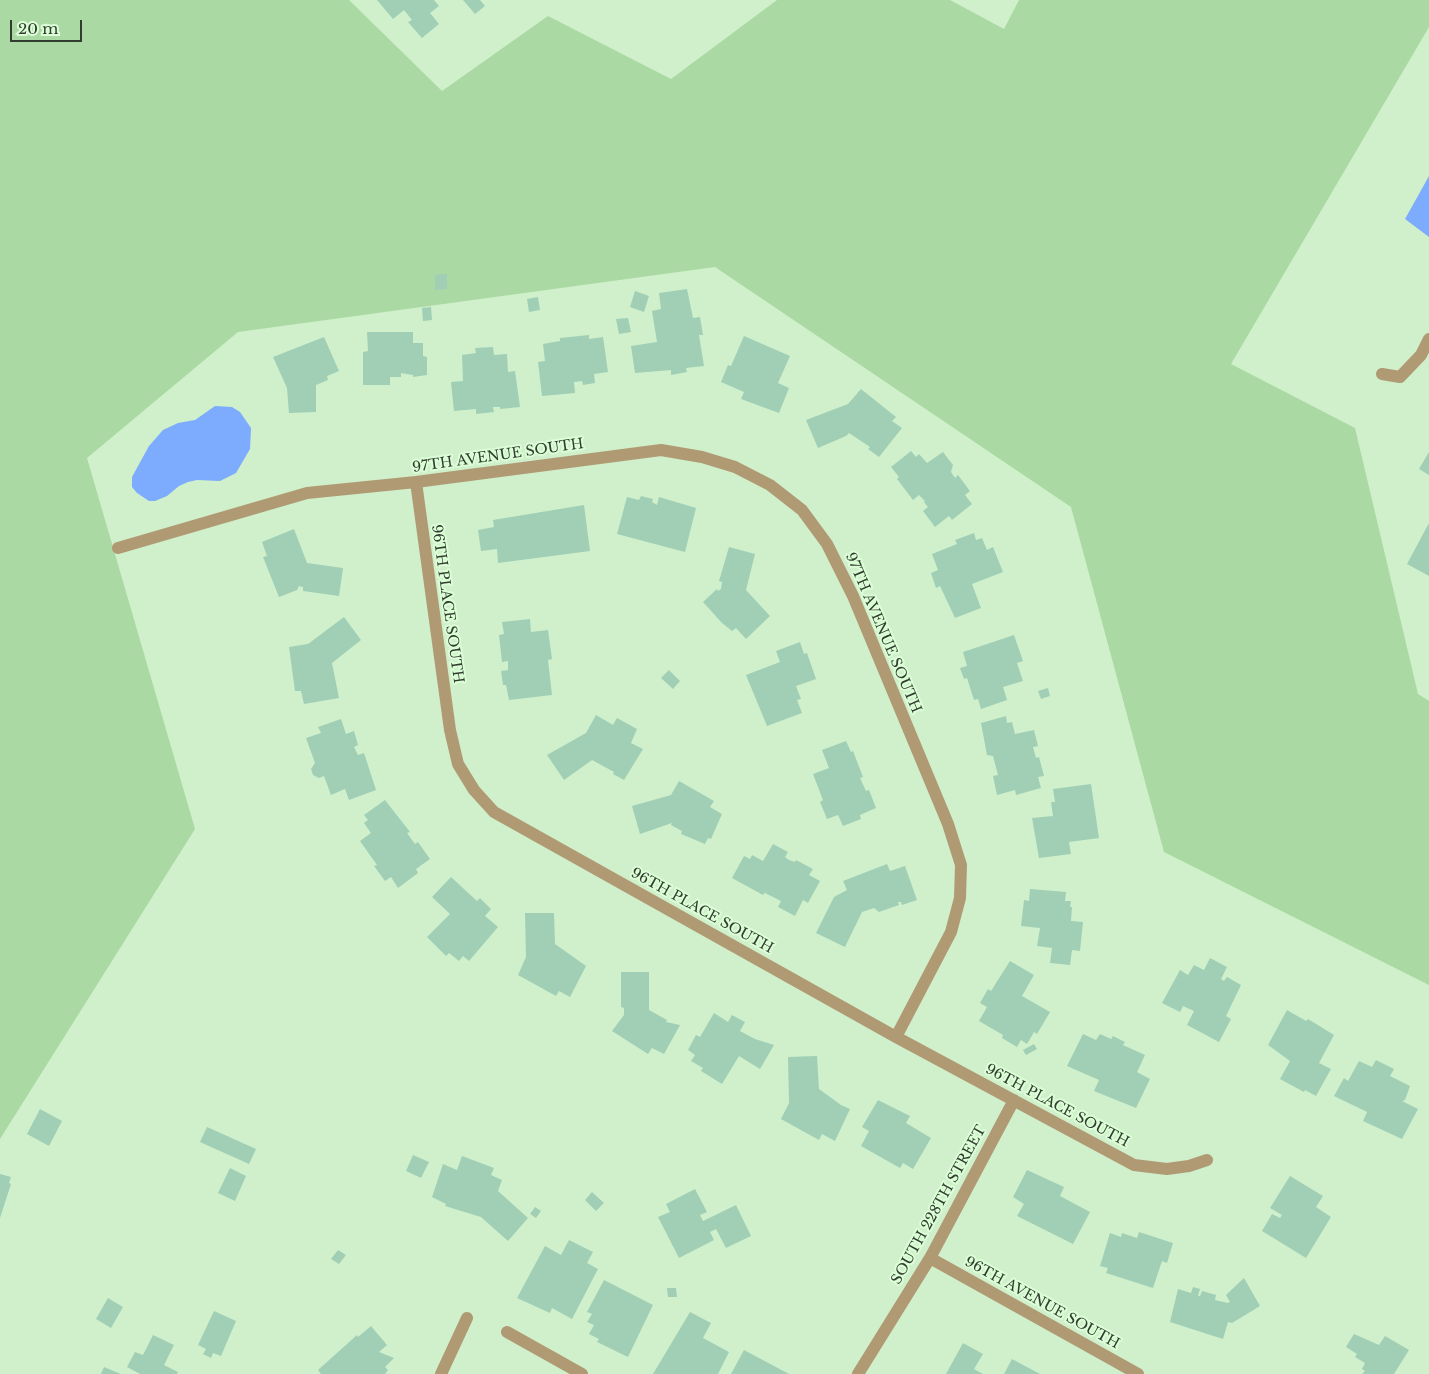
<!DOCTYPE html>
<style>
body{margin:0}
#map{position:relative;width:1429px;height:1374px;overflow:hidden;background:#cff0ca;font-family:"Libre Baskerville",serif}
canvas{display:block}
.scale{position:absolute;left:10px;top:20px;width:72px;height:22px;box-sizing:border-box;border:2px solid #313e2f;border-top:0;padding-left:6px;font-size:15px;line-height:18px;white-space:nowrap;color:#313e2f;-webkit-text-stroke:4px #dcfed7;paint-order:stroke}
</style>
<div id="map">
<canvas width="1429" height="1374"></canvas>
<div class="scale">20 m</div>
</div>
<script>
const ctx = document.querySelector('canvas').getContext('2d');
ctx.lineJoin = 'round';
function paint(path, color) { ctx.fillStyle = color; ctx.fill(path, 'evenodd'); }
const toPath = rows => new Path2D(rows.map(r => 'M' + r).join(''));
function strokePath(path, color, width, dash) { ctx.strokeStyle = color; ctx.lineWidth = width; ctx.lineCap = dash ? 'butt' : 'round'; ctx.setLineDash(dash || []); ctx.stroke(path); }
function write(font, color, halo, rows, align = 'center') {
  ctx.font = font + ' "Libre Baskerville",serif'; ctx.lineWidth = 4; ctx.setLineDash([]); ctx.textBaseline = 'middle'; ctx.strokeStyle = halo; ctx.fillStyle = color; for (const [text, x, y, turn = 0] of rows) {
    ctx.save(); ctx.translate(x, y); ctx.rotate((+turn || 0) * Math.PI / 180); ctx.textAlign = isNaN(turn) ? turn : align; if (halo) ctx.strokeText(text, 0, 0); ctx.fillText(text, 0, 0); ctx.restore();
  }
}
const green = toPath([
 [0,0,349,0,442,91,548,16,671,79,777,0,950,0,1004,29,1019,0,1429,0,1429,27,1231,364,1355,428,1418,694,1429,701,1429,985,1164,852,1071,507,715,267,238,332,87,458,195,829,0,1139]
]);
const water = toPath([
 [1429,176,1429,237,1405,219],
 [215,406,232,407,240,412,251,428,250,449,236,473,220,481,197,480,188,482,179,486,167,496,155,501,149,501,137,493,132,487,132,477,149,446,163,430,178,423,195,420]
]);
const building = toPath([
 [377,0,434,0,439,6,430,13,439,24,422,38,408,22,412,20,404,10,393,19],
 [463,0,480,0,485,6,475,14],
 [447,274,447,289,435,290,435,275],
 [687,289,693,318,700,317,703,335,699,335,704,366,686,368,687,372,671,375,671,370,635,373,631,346,657,342,652,311,661,309,659,293],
 [635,291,649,296,644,312,630,307],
 [538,297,540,310,529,312,527,299],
 [431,307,432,320,423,321,422,308],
 [628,318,631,332,619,334,616,319],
 [367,332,413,332,413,343,423,343,423,356,427,357,427,375,413,377,413,375,401,373,401,377,390,377,390,385,363,385,363,352,368,351],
 [589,335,589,339,603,337,608,372,594,374,595,383,583,385,582,381,574,382,575,393,542,396,538,362,545,361,543,344,560,341,560,338],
 [744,336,790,356,778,383,789,388,779,413,741,399,744,392,721,382,728,365,731,366],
 [324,337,339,371,327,376,328,380,316,385,316,412,289,413,287,388,273,357],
 [493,347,494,355,507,354,508,372,515,371,520,407,500,409,500,407,493,407,494,412,476,414,476,409,454,411,451,382,463,381,462,355,476,353,475,348],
 [861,389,896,417,892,421,902,428,879,457,868,449,870,447,849,433,846,436,818,448,806,420,848,404],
 [911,451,916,457,919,454,927,463,943,452,953,465,951,472,955,478,958,475,970,491,965,495,972,504,952,520,949,516,935,527,923,511,928,507,924,502,925,501,919,495,913,500,897,479,899,477,891,467],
 [1429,452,1429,475,1419,469],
 [641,496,653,499,652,502,657,505,659,497,696,508,685,552,617,534,627,497,639,500],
 [584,505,590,551,498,563,497,549,481,551,478,530,494,527,493,520],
 [1429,523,1429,576,1407,564],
 [294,529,307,563,343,568,339,596,303,591,303,587,299,586,297,590,279,597,263,557,267,556,262,542],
 [974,533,976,540,982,538,987,550,993,547,1003,572,972,584,981,608,955,618,940,586,936,588,931,573,938,570,932,554,957,544,955,540],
 [729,547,755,554,746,590,770,616,746,639,736,628,732,631,722,623,703,602,717,589,718,591,721,589,722,582,719,581],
 [344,617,361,640,332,663,339,698,304,704,301,691,295,691,289,647,308,644],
 [530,619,531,632,548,630,552,659,548,660,552,695,509,700,506,685,503,685,501,671,508,670,508,661,502,662,499,635,504,634,502,622],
 [1014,635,1023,661,1017,663,1023,681,1003,687,1007,700,981,709,978,699,974,700,967,678,964,679,960,668,967,666,963,652],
 [800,642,804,654,807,653,816,679,796,686,801,699,797,700,802,713,767,726,746,675,780,662,776,651],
 [669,670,680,681,673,689,661,678],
 [1048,688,1050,696,1041,699,1038,691],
 [596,715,613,725,617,718,637,729,631,743,643,749,624,780,613,774,614,772,592,760,564,780,547,755,586,733],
 [1006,716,1007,723,1012,722,1015,734,1034,730,1038,746,1033,747,1036,758,1039,757,1044,776,1038,777,1041,788,1016,795,1015,790,997,795,993,776,998,775,993,756,987,755,981,723],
 [341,719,346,734,354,731,358,745,354,747,358,755,364,753,376,790,349,800,345,789,331,795,324,776,319,778,313,775,311,769,315,763,306,738,321,733,318,727],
 [846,741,851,752,853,751,863,777,860,778,866,791,869,790,876,808,860,815,861,819,843,826,838,815,827,819,820,802,823,800,813,774,829,768,822,750],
 [679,781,714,801,710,807,722,814,711,839,708,838,705,844,681,834,682,831,671,825,672,823,640,834,632,806,671,795],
 [1091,784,1099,838,1069,842,1071,854,1039,858,1032,818,1053,816,1051,802,1055,802,1053,789],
 [385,800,410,832,407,833,415,844,418,842,430,859,416,869,418,873,398,888,391,877,385,881,374,866,377,865,360,841,371,833,364,823,368,820,364,815],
 [773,844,788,852,785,857,789,860,795,862,796,860,813,869,809,875,820,881,808,903,803,900,795,916,778,907,781,901,765,893,767,890,763,895,732,878,744,856,750,859,752,855,763,861],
 [887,864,890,871,905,866,917,900,902,905,901,902,898,902,899,905,879,912,874,908,862,912,845,947,816,933,834,897,847,890,843,881],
 [451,877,477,901,480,898,491,909,485,916,498,927,469,961,463,956,459,961,449,953,446,956,427,937,450,914,432,897],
 [1030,889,1066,892,1065,901,1071,901,1070,907,1072,907,1071,921,1083,922,1080,951,1072,950,1070,965,1050,963,1052,948,1037,946,1040,928,1021,926,1024,900,1029,901],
 [525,913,554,913,555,944,586,966,570,997,559,991,556,996,518,975,526,957],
 [1210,958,1227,967,1221,979,1224,981,1227,977,1241,985,1226,1016,1231,1019,1219,1042,1187,1025,1194,1011,1183,1006,1180,1012,1162,1003,1180,970,1188,975,1194,965,1204,970],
 [1010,961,1034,975,1022,996,1050,1012,1037,1034,1034,1032,1027,1044,1021,1040,1017,1047,1002,1038,1003,1035,979,1021,987,1007,980,1003,988,989,991,991],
 [621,972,649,972,649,1010,667,1020,666,1022,680,1025,664,1054,652,1048,648,1054,612,1031,624,1015,624,1008,621,1007],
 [1287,1010,1306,1021,1308,1019,1334,1035,1319,1063,1331,1069,1316,1096,1305,1090,1304,1092,1280,1079,1290,1061,1268,1045],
 [714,1013,728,1022,732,1015,745,1022,740,1031,755,1039,774,1045,760,1069,739,1056,722,1084,701,1071,703,1068,691,1061,695,1055,688,1050,696,1035,700,1037],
 [1083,1034,1096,1040,1100,1034,1111,1039,1113,1036,1125,1042,1123,1045,1145,1055,1137,1072,1150,1079,1136,1108,1094,1091,1099,1080,1067,1066],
 [1034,1044,1037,1049,1026,1055,1023,1050],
 [817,1056,819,1089,841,1105,850,1109,835,1141,822,1134,819,1140,781,1119,789,1103,788,1057],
 [1376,1060,1394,1069,1390,1076,1410,1086,1405,1100,1402,1101,1418,1109,1402,1139,1363,1121,1367,1112,1334,1096,1344,1078,1348,1081,1359,1061,1372,1067],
 [878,1100,910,1116,906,1123,931,1138,913,1169,903,1163,900,1168,861,1146,869,1131,862,1127],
 [40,1109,62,1121,49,1146,27,1134],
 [207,1127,256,1149,249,1164,200,1142],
 [413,1155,429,1162,421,1178,406,1171],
 [462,1156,494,1168,491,1175,502,1180,498,1191,528,1218,508,1241,481,1217,445,1206,446,1204,432,1197,443,1164,457,1170],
 [230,1168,246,1176,235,1201,218,1193],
 [1027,1170,1064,1187,1060,1196,1090,1212,1073,1244,1017,1216,1024,1204,1013,1197],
 [0,1174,11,1177,9,1183,11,1184,0,1218],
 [1290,1176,1323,1196,1316,1207,1331,1217,1306,1258,1262,1231,1272,1214,1280,1218,1282,1215,1270,1208],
 [695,1189,707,1212,700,1215,703,1221,736,1205,751,1236,726,1248,716,1229,710,1232,714,1240,679,1258,658,1217,670,1212,666,1204],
 [592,1192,604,1203,596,1211,585,1200],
 [535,1207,541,1211,536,1218,530,1214],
 [1139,1232,1173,1243,1167,1263,1162,1261,1153,1288,1106,1273,1108,1268,1100,1266,1110,1233,1121,1237,1122,1233,1137,1238],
 [569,1240,593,1252,587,1263,598,1269,572,1319,552,1308,550,1313,517,1298,545,1246,561,1255],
 [338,1250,346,1255,339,1264,331,1259],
 [1244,1278,1260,1306,1232,1323,1228,1322,1223,1339,1170,1322,1178,1289,1191,1293,1193,1287,1200,1289,1198,1296,1200,1296,1202,1291,1216,1295,1215,1300,1228,1303,1230,1302,1226,1295],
 [604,1280,653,1305,628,1357,597,1342,599,1339,589,1334,594,1325,587,1322,592,1314,587,1312],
 [667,1288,676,1288,677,1297,668,1297],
 [108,1298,123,1307,111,1328,96,1319],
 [214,1311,236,1321,221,1356,213,1353,211,1358,203,1354,206,1349,198,1345],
 [690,1312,711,1323,703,1338,729,1352,718,1374,653,1374],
 [371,1326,387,1345,379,1352,394,1358,385,1367,388,1370,385,1374,321,1374,318,1370,357,1335,358,1337],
 [1354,1334,1379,1345,1385,1336,1409,1350,1394,1374,1362,1374,1365,1371,1362,1369,1365,1363,1355,1357,1357,1354,1346,1347],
 [153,1335,174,1345,164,1365,178,1372,177,1374,140,1374,127,1367,135,1352,143,1355],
 [963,1343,983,1354,974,1369,983,1374,946,1374],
 [744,1350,789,1374,731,1374],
 [1012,1359,1040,1374,1004,1374],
 [104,1367,121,1374,101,1374]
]);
const minor = toPath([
 [1382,374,1400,377,1421,355,1429,339],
 [416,482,450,730,458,764,474,790,494,812,896,1037,1134,1165,1167,1169,1189,1166,1207,1160],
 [118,548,307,493,416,482,661,450,702,457,735,467,770,485,802,510,827,544,853,596,948,824,961,865,960,898,951,932,896,1037],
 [930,1258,1138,1374],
 [507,1332,582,1374],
 [441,1374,467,1318],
 [858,1374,930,1258,1014,1100]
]);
const streetNames = [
 ["97TH AVENUE SOUTH",498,456,-8],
 ["96TH PLACE SOUTH",447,604,82],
 ["97TH AVENUE SOUTH",883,633,67],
 ["96TH PLACE SOUTH",702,911,29],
 ["96TH PLACE SOUTH",1057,1106,28],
 ["SOUTH 228TH STREET",939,1205,-61],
 ["96TH AVENUE SOUTH",1042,1303,29]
];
paint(green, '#aad9a3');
paint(water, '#7dabfe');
paint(building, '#a0cfb6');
strokePath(minor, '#b09a74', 12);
write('14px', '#313e2f', '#dcfed7', streetNames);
</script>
